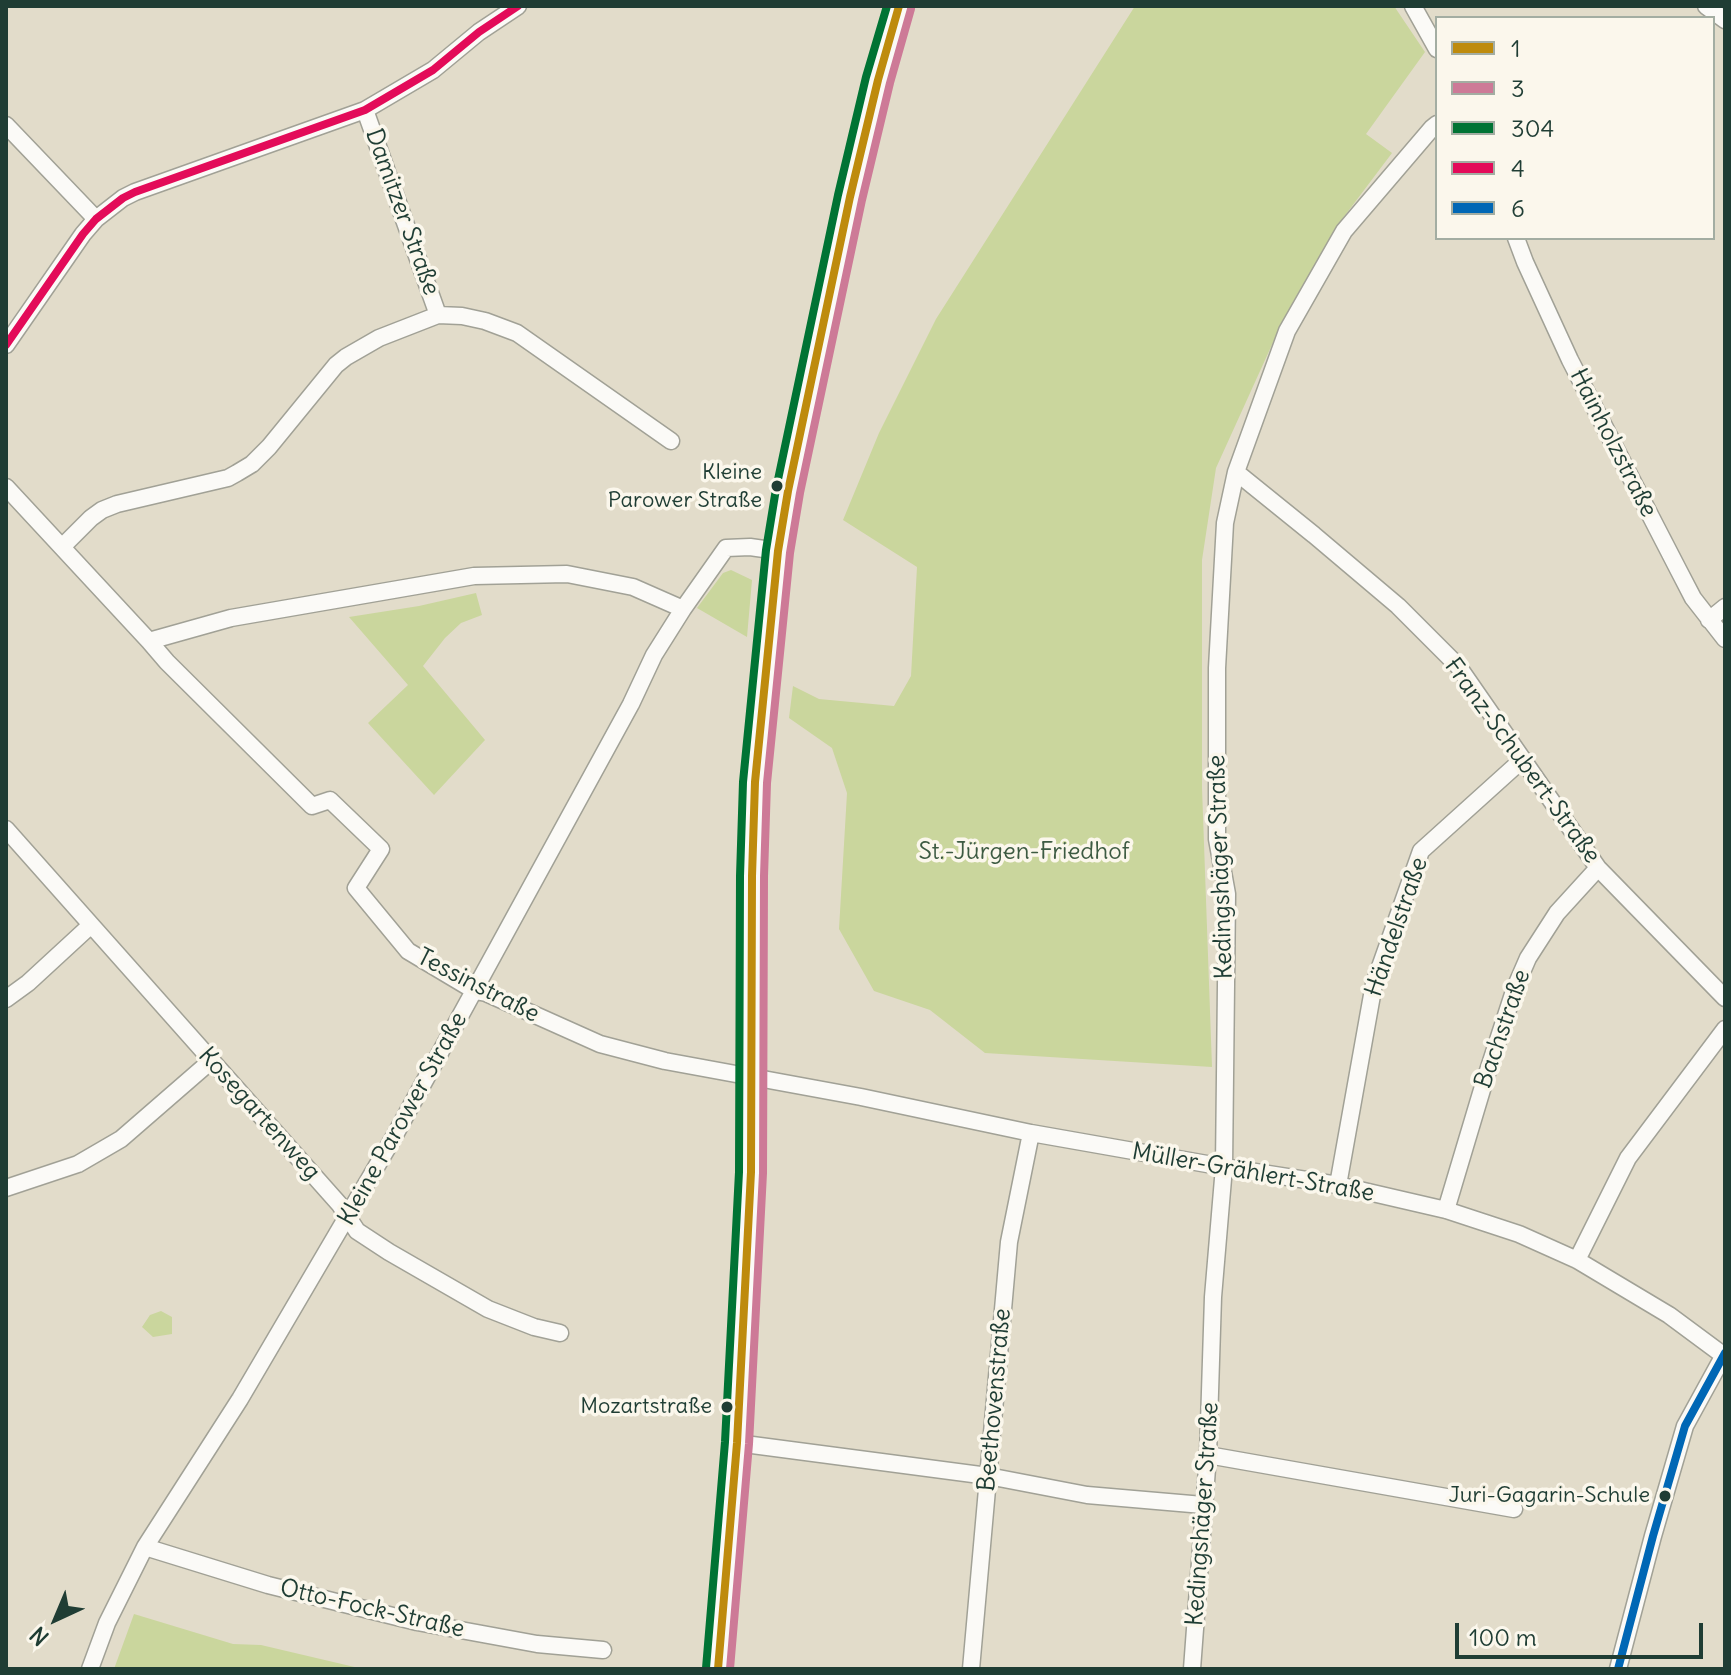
<!DOCTYPE html>
<meta charset="utf-8">
<style>
body{margin:0}
#map{position:relative;width:1731px;height:1675px;overflow:hidden;background:#e2dcca;font-family:Delius,sans-serif}
canvas{display:block}
.frame{position:absolute;inset:0;border:8px solid #1f3d34;pointer-events:none}
.legend{position:absolute;left:1435px;top:16px;width:280px;height:224px;box-sizing:border-box;background:#fbf7ec;border:2px solid #a3ada2;margin:0;padding:10px 14px;list-style:none;font-size:24px;color:#1f3d34}
.legend li{display:flex;align-items:center;gap:16px;height:40px}
.legend b{width:40px;border:2px solid #a3ada2}
.north{position:absolute;left:16px;top:1579px;width:80px;height:80px;-webkit-text-stroke:6px #fbf7ec;paint-order:stroke;rotate:224deg;font-size:22px;font-weight:700;line-height:32px;text-align:center;color:#1f3d34}
.north::after{content:'';display:block;margin:auto;width:28px;height:36px;background:#1f3d34;clip-path:polygon(50% 0,100% 100%,50% 72%,0 100%)}
.scale{position:absolute;left:1455px;top:1623px;width:248px;height:36px;box-sizing:border-box;border:4px solid #1f3d34;border-top:0;padding-left:10px;font-size:24px;line-height:28px;white-space:nowrap;color:#1f3d34;-webkit-text-stroke:6px #fbf7ec;paint-order:stroke}
</style>
<div id="map">
<canvas width="1731" height="1675"></canvas>
<div class="frame"></div>
<ul class="legend">
<li><b style="height:10px;background:#be8b0d"></b>1</li>
<li><b style="height:10px;background:#cd7a97"></b>3</li>
<li><b style="height:10px;background:#007334"></b>304</li>
<li><b style="height:10px;background:#e30b59"></b>4</li>
<li><b style="height:10px;background:#0067b5"></b>6</li>
</ul>
<div class="north">N</div>
<div class="scale">100 m</div>
</div>
<script>
const ctx = document.querySelector('canvas').getContext('2d');
ctx.lineJoin = 'round';
function paint(path, color) { ctx.fillStyle = color; ctx.fill(path, 'evenodd'); }
const toPath = rows => new Path2D(rows.map(r => 'M' + r).join(''));
function strokePath(path, color, width, dash) { ctx.strokeStyle = color; ctx.lineWidth = width; ctx.lineCap = dash ? 'butt' : 'round'; ctx.setLineDash(dash || []); ctx.stroke(path); }
function write(font, color, halo, rows, align = 'center') {
  ctx.font = font + ' Delius,sans-serif'; ctx.lineWidth = 7; ctx.setLineDash([]); ctx.textBaseline = 'middle'; ctx.strokeStyle = halo; ctx.fillStyle = color; for (const [text, x, y, turn = 0] of rows) {
    ctx.save(); ctx.translate(x, y); ctx.rotate((+turn || 0) * Math.PI / 180); ctx.textAlign = isNaN(turn) ? turn : align; if (halo) ctx.strokeText(text, 0, 0); ctx.fillText(text, 0, 0); ctx.restore();
  }
}
const green = toPath([
 [1135,6,1394,6,1425,52,1366,134,1392,153,1337,226,1280,327,1216,468,1202,560,1202,788,1212,1067,985,1053,930,1010,874,991,839,929,847,793,832,748,789,718,793,686,819,699,894,706,911,676,917,567,843,520,879,433,936,319],
 [731,570,752,580,747,637,697,608,723,573],
 [476,593,482,615,461,623,445,638,423,666,485,740,434,795,368,723,408,685,349,617,419,606],
 [161,1311,172,1317,172,1334,153,1337,142,1327,150,1315],
 [134,1614,233,1644,261,1645,363,1669,114,1669]
]);
const street = toPath([
 [1413,6,1437,49],
 [1706,6,1725,20],
 [365,110,438,315],
 [6,125,96,219],
 [1516,238,1525,262,1570,360,1680,573,1693,598,1725,639],
 [6,345,83,234,96,219,123,198,135,192,365,110,433,70,479,32,518,6],
 [1236,472,1314,535,1398,606,1458,666,1598,868,1725,998],
 [6,487,149,641,231,618,474,576,567,574,633,587,683,609],
 [62,547,91,518,102,510,117,504,228,478,237,473,252,464,269,447,336,365,346,357,379,338,438,315,462,316,485,321,517,333,671,441],
 [1709,620,1725,607],
 [149,641,167,662,312,806,330,800,381,849,356,888,408,951,475,991,486,993,600,1044,665,1061,861,1097,1031,1133,1224,1167,1338,1185,1446,1210,1519,1234,1577,1260,1669,1315,1723,1355],
 [6,829,340,1205,357,1231,389,1252,488,1309,534,1327,560,1333],
 [6,999,28,983,91,925],
 [1338,1185,1374,984,1421,851,1523,759],
 [6,1188,78,1164,121,1139,212,1060],
 [1446,1210,1484,1083,1515,988,1528,958,1557,913,1598,868],
 [1577,1260,1628,1158,1725,1029],
 [737,1443,988,1476,1087,1495,1203,1505],
 [1208,1455,1514,1509],
 [145,1547,268,1585,417,1622,537,1644,603,1650],
 [90,1669,107,1623,145,1547,240,1399,395,1135,631,704,654,655,683,609,726,548,750,547,778,551],
 [971,1669,1009,1242,1031,1133],
 [1192,1669,1208,1455,1213,1297,1224,1167,1227,894,1217,839,1217,668,1225,523,1236,472,1287,331,1344,231,1432,128,1437,124],
 [1618,1669,1653,1536,1685,1426,1725,1353]
]);
const secondary = toPath([
 [718,1669,737,1443,751,1172,752,876,755,782,778,551,788,491,850,197,878,80,899,6]
]);
const bus1 = toPath([
 [718,1669,737,1443,751,1172,752,876,755,782,778,551,788,491,850,197,878,80,899,6]
]);
const bus2 = toPath([
 [730,1669,749,1444,763,1173,764,876,767,783,790,553,800,493,862,200,890,83,911,9]
]);
const bus3 = toPath([
 [706,1668,725,1442,739,1172,740,876,743,782,766,550,776,489,838,195,866,77,887,6]
]);
const bus4 = toPath([
 [6,345,83,234,96,219,123,198,135,192,365,110,433,70,479,32,518,6]
]);
const bus5 = toPath([
 [1618,1669,1653,1536,1685,1426,1725,1353]
]);
const markers = [
 [777,486,7,"#1f3d34"],
 [727,1407,7,"#1f3d34"],
 [1665,1496,7,"#1f3d34"]
];
const busNames = [
 ["Kleine",762,473],
 ["Parower Straße",762,501],
 ["Mozartstraße",712,1407],
 ["Juri-Gagarin-Schule",1650,1496]
];
const streetNames = [
 ["Damitzer Straße",402,212,70],
 ["Hainholzstraße",1613,443,63],
 ["Franz-Schubert-Straße",1522,761,54],
 ["Kedingshäger Straße",1221,867,-92],
 ["Händelstraße",1397,927,-71],
 ["Tessinstraße",478,986,27],
 ["Bachstraße",1503,1029,-71],
 ["Kosegartenweg",259,1114,48],
 ["Kleine Parower Straße",403,1119,-61],
 ["Müller-Grählert-Straße",1253,1173,10],
 ["Beethovenstraße",995,1400,-85],
 ["Kedingshäger Straße",1203,1514,-86],
 ["Otto-Fock-Straße",372,1609,13]
];
const parkNames = [
 ["St.-Jürgen-Friedhof",1024,852]
];
paint(green, '#cad69d');
strokePath(street, '#a1a196', 19);
strokePath(secondary, '#a1a196', 25);
strokePath(street, '#fbfaf7', 16);
strokePath(secondary, '#fbfaf7', 22);
strokePath(bus1, '#be8b0d', 8);
strokePath(bus2, '#cd7a97', 8);
strokePath(bus3, '#007334', 8);
strokePath(bus4, '#e30b59', 8);
strokePath(bus5, '#0067b5', 8);
for (const [x, y, r, color] of markers) { const dot = new Path2D(); dot.arc(x, y, r, 0, 2 * Math.PI); ctx.fillStyle = color; ctx.fill(dot); strokePath(dot, '#fbf7ec', 3); }
write('22px', '#1f3d34', '#fbf7ec', busNames, 'right');
write('24px', '#1f3d34', '#fbf7ec', streetNames);
write('24px', '#3d5b42', '#fbf7ec', parkNames);
</script>
